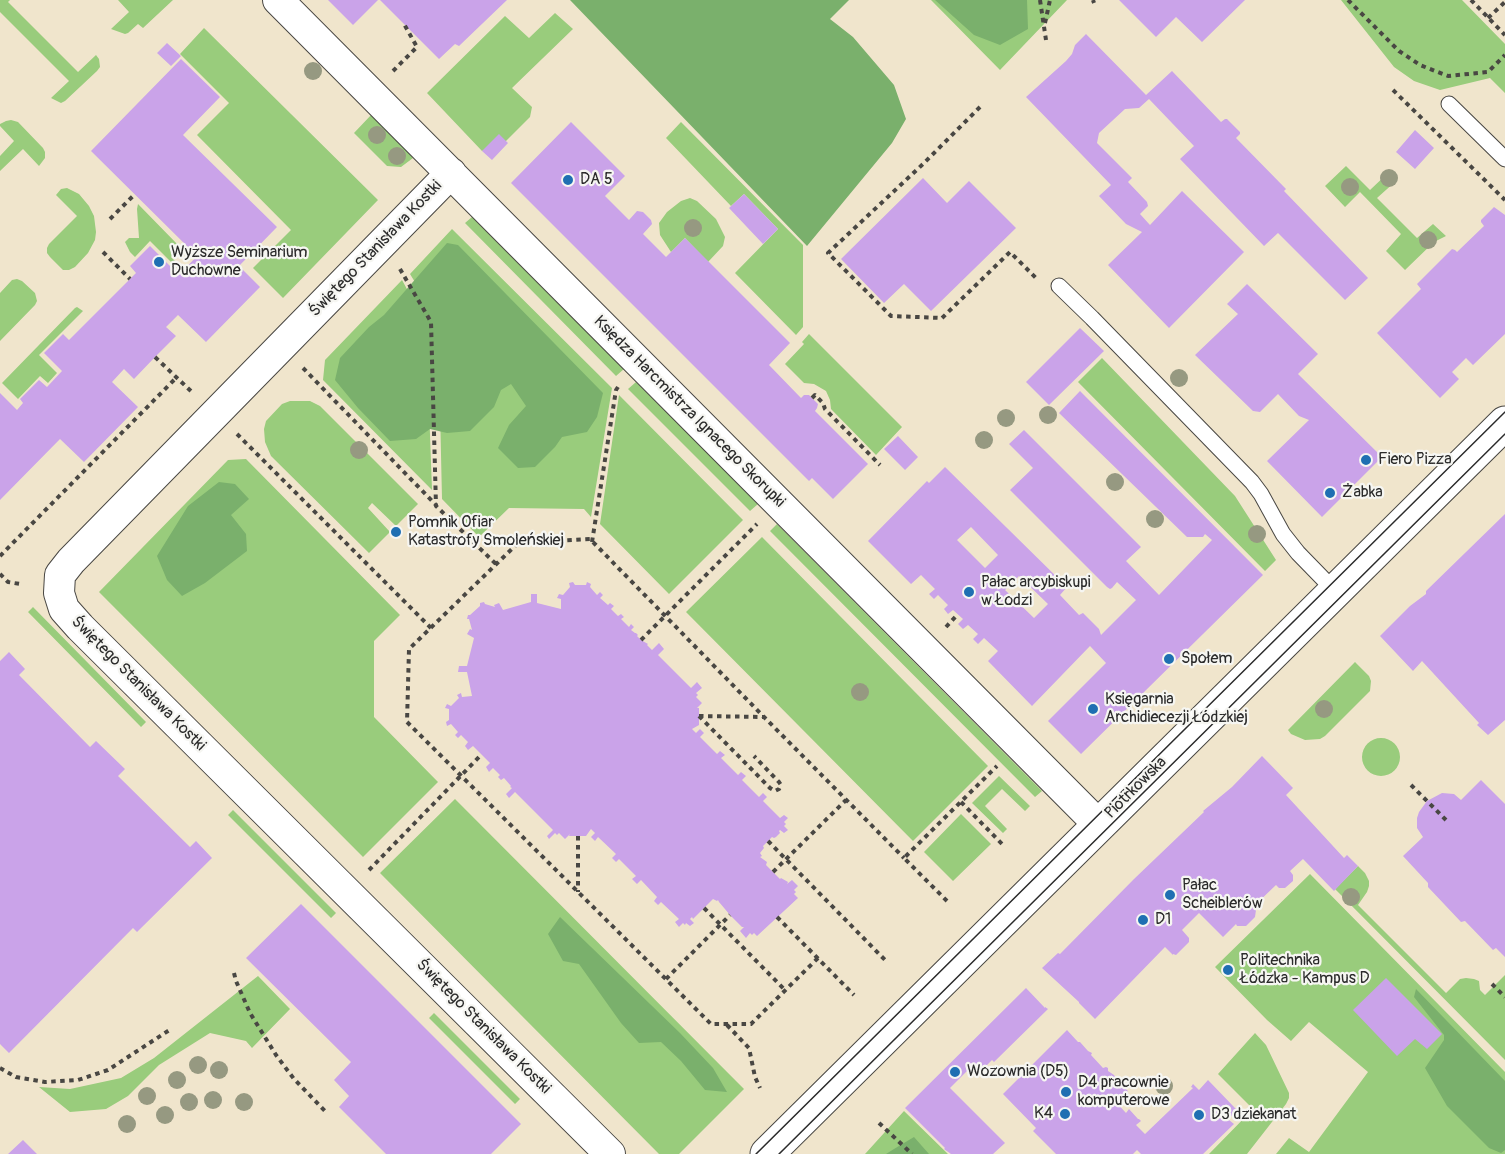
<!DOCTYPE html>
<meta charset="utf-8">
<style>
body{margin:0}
canvas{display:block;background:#f0e5cc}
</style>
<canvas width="1505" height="1154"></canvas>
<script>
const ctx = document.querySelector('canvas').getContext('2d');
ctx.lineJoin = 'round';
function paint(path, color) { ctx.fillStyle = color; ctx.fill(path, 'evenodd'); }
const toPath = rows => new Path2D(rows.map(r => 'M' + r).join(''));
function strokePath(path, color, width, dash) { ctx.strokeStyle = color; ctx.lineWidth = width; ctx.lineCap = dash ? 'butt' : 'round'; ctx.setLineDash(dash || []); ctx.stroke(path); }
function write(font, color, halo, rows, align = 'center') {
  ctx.font = font + ' Pangolin,sans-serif'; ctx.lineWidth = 4.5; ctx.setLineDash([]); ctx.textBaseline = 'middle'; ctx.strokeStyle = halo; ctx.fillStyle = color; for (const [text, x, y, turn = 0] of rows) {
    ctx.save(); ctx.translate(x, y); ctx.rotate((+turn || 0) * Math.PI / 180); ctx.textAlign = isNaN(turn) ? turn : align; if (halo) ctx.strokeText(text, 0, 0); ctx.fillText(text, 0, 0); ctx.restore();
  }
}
const green = toPath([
 [0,0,10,0,8,2,78,72,96,55,99,59,100,67,97,71,65,101,61,103,51,98,69,81,0,12],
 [118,0,173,0,143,28,138,24,128,33,125,34,111,29,129,12],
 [931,0,1067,0,1000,70],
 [1341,0,1462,0,1505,44,1505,93,1490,78,1440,90,1414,81,1394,67],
 [555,13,573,29,512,88,532,107,530,117,506,141,482,151,427,93,505,16,529,38],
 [204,28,378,200,283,298,253,268,291,230,197,135,229,103,180,54],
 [372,114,409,152,413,158,401,167,387,166,354,133],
 [11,120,18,122,43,148,45,152,45,158,39,166,23,149,0,171,0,156,14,141,0,126,0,124,6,121],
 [681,122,803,245,803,327,796,335,735,273,778,229,744,194,731,206,666,138],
 [1346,166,1370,190,1389,172,1394,175,1396,181,1377,198,1417,238,1433,224,1446,236,1434,242,1405,270,1386,251,1401,234,1360,192,1345,207,1325,186],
 [67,188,79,194,89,206,94,216,96,232,95,240,88,253,75,267,69,270,63,270,50,257,47,253,47,248,49,244,77,216,56,195,61,189],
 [690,198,697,201,716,219,725,237,723,246,708,262,685,238,671,252,660,235,659,223,667,212,681,201],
 [138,204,180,247,171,257,183,269,180,271,150,241,135,257,130,252,125,242,129,238,139,238,137,209],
 [472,217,624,369,616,376,465,223],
 [452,229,612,388,591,517,584,509,509,508,479,537,442,499,438,320,410,274],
 [17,279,22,281,35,293,37,301,35,305,0,341,0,293,12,280],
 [402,280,426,324,432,490,323,380,325,360],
 [77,307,83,311,39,355,57,373,48,383,40,376,18,399,2,383,75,308],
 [809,334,902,427,876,455,831,409,830,400,826,391,814,384,804,383,785,364,804,344,802,342],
 [1102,358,1235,496,1276,560,1265,571,1078,382],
 [636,382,758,503,758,504,750,511,628,389],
 [619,395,743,520,669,594,600,524],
 [290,401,310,401,320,406,418,504,396,526,372,503,368,508,390,532,369,553,271,456,265,442,264,429,266,421,282,404],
 [246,459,400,615,374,641,374,717,438,782,363,857,99,592,228,460],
 [777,524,1042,791,1035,797,770,531],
 [762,537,988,766,913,841,686,612],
 [33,607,146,722,141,727,28,612],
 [1355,662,1369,676,1371,681,1370,691,1325,736,1320,739,1305,740,1291,734,1288,730],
 '1362 757a19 19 0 1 1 38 0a19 19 0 1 1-38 0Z',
 [999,776,1030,806,1025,811,1002,789,985,806,1007,829,1003,833,972,803],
 [455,799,744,1089,679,1154,659,1154,380,873],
 [233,810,336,913,331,918,228,815],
 [961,814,991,844,953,881,924,852],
 [1358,866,1365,873,1369,881,1369,886,1367,892,1358,905,1446,993,1460,979,1466,978,1474,979,1479,981,1480,990,1485,995,1505,975,1505,1060,1335,889],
 [1310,874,1505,1072,1505,1154,1276,1154,1289,1138,1309,1152,1368,1072,1309,1022,1291,1041,1267,1020,1215,967],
 [258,976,290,1009,252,1048,246,1041,210,1033,159,1065,128,1096,106,1109,70,1112,39,1087,70,1089,121,1078,154,1058],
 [434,1013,520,1099,515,1104,429,1018],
 [1255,1033,1266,1045,1289,1093,1289,1098,1286,1104,1247,1154,1209,1154,1253,1109,1218,1074],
 [904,1111,948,1154,865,1154]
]);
const forest = toPath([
 [570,0,849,0,830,19,853,37,894,85,906,119,892,143,807,246],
 [935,0,1027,0,1028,29,1000,45,974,35],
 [447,243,458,245,603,393,597,417,587,432,562,437,555,447,535,467,518,468,498,448,509,425,526,406,511,384,501,390,494,407,470,431,447,433,430,429,416,439,390,441,358,408,335,380,340,358,369,327,384,315],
 [219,482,235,484,249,499,231,515,246,534,247,551,205,583,182,596,167,580,157,556,188,506],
 [560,917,680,1033,713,1068,727,1092,705,1090,681,1061,661,1042,639,1043,621,1023,579,964,563,961,548,934],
 [1416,989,1505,1081,1505,1150,1501,1153,1489,1148,1447,1106,1425,1068,1444,1040,1444,1035,1414,997],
 [914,1137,929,1154,886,1154,894,1149]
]);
const building = toPath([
 [328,0,378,0,353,25],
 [380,0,507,0,459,46,455,44,439,59],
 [1119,0,1245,0,1202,42,1176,17,1156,37],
 [1086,34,1146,95,1172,71,1221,122,1225,119,1227,119,1240,132,1240,134,1236,138,1286,189,1284,191,1368,278,1345,300,1278,233,1264,246,1180,159,1194,146,1149,99,1139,108,1125,109,1099,133,1097,143,1132,178,1128,182,1147,202,1148,206,1140,214,1150,225,1182,191,1244,252,1169,328,1108,265,1142,232,1126,224,1099,196,1111,185,1026,97,1066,61,1072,54,1075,45],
 [167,43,181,56,171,66,157,53],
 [181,59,220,97,183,135,277,227,239,266,260,287,206,342,178,315,166,327,176,336,155,357,134,379,124,369,112,382,138,407,84,462,60,439,0,500,0,393,17,410,23,403,20,399,39,380,47,387,62,371,44,353,63,334,69,340,136,273,130,266,150,246,179,275,197,256,91,151],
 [571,122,625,176,605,196,629,220,637,211,643,212,651,220,652,224,643,234,666,257,685,238,790,343,769,365,801,398,804,395,809,395,818,404,817,408,815,411,868,464,833,499,812,478,809,481,511,183],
 [1415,130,1434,148,1415,169,1396,152],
 [499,134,508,143,492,160,482,151],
 [923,178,947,203,969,181,1016,228,931,311,904,284,884,303,841,259],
 [744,194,778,229,763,244,729,208],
 [1494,207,1505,215,1505,334,1473,365,1466,358,1452,372,1459,379,1440,398,1377,333,1421,289,1417,284,1452,249,1455,250,1457,252,1484,226,1481,222,1481,220],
 [1247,284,1318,354,1298,374,1382,457,1322,517,1267,461,1309,420,1299,416,1278,394,1260,412,1253,411,1195,355,1238,314,1227,304],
 [1080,328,1104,351,1049,405,1026,382],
 [1080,391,1263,575,1081,754,1048,721,1106,663,1090,646,1032,706,988,661,998,651,984,638,978,644,973,639,978,634,968,625,963,629,958,624,963,619,953,610,948,614,944,609,948,605,938,595,934,599,929,594,935,589,921,575,911,584,868,541,927,481,929,483,945,467,1067,587,1060,595,1079,615,1083,613,1099,629,1101,635,1136,600,1117,582,1112,588,1110,589,1107,587,1010,490,1033,468,1009,444,1024,430,1141,547,1126,561,1159,595,1212,540,1205,534,1203,537,1187,537,1059,413],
 [971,527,998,555,985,568,957,540],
 [1019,576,1048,604,1034,618,1005,590],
 [898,436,918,457,905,470,884,449],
 [1505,514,1505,720,1488,735,1477,725,1479,723,1422,661,1413,671,1380,636,1410,606,1426,594,1426,591],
 [573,582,575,585,586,585,587,582,591,584,590,587,597,595,600,592,603,595,600,598,608,605,610,603,614,606,611,609,618,616,621,614,624,617,621,619,629,627,631,624,634,627,631,630,635,633,636,633,638,635,637,636,641,640,648,644,647,645,652,650,659,643,664,649,658,655,691,688,697,682,702,688,696,693,698,695,696,697,702,703,697,708,699,708,699,725,692,729,696,733,700,729,704,733,700,737,717,754,720,751,725,755,721,758,738,775,741,772,746,776,742,780,759,797,763,793,767,797,763,801,780,818,784,815,788,818,784,822,786,824,784,826,788,830,784,833,780,830,779,831,780,833,776,837,774,838,772,837,763,846,764,848,760,853,762,856,760,857,767,862,766,865,780,879,781,878,788,882,787,884,792,880,798,886,794,890,796,892,794,894,798,898,757,936,754,933,752,935,750,933,746,938,740,931,744,927,742,927,730,915,719,902,718,900,717,901,713,899,693,919,692,917,690,919,694,923,690,926,686,923,685,925,683,923,679,927,675,922,679,919,661,902,658,905,654,901,657,897,641,880,637,884,632,879,636,876,619,859,616,862,612,858,616,854,598,837,595,841,591,837,595,833,591,829,586,836,569,836,570,834,565,839,559,833,557,835,555,833,549,839,547,836,553,830,515,792,509,798,506,794,512,788,510,787,511,786,504,778,501,780,498,777,500,775,493,768,489,772,486,767,490,763,473,746,468,750,465,746,468,742,461,735,458,738,455,735,458,732,451,724,447,726,446,722,449,720,449,709,445,708,447,704,451,706,459,698,457,695,461,693,462,697,472,696,467,672,458,672,459,666,467,666,474,638,467,634,470,629,472,630,469,619,467,619,468,615,470,615,480,606,480,603,484,602,485,604,495,607,494,605,499,603,503,610,531,602,531,594,537,594,537,603,561,609,561,599,557,598,559,594,563,595,570,587,569,583],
 [9,652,25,669,19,675,90,747,96,741,125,769,118,776,190,847,196,841,212,858,137,932,133,928,9,1053,0,1044,0,661],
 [1262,756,1293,788,1286,795,1344,858,1347,855,1358,866,1334,891,1303,859,1290,871,1293,875,1293,881,1285,888,1279,888,1276,885,1253,907,1256,910,1255,917,1246,926,1237,926,1236,924,1223,937,1199,913,1182,930,1189,938,1189,942,1176,955,1173,954,1173,955,1165,947,1095,1019,1079,1003,1079,1002,1042,968,1058,953,1060,954,1134,879,1204,812,1203,811,1232,787],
 [1481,780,1505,804,1505,957,1496,948,1493,950,1465,921,1461,922,1428,887,1428,883,1403,856,1423,837,1417,828,1417,818,1419,812,1427,801,1442,793,1454,794,1461,800],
 [301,904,521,1124,491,1154,386,1154,339,1107,349,1096,334,1080,351,1062,246,958],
 [1386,978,1442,1034,1427,1049,1415,1039,1397,1056,1353,1010],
 [1026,988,1045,1008,1045,1007,1048,1009,994,1062,992,1060,980,1072,973,1065,950,1088,1005,1143,993,1154,951,1154,944,1149,945,1148,905,1108],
 [1067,1030,1078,1042,1080,1042,1088,1051,1092,1053,1091,1055,1103,1068,1106,1067,1108,1068,1108,1071,1114,1075,1117,1079,1116,1080,1128,1091,1116,1102,1126,1113,1129,1109,1138,1119,1139,1119,1141,1121,1136,1125,1145,1134,1193,1088,1191,1087,1193,1084,1199,1090,1208,1080,1235,1108,1239,1110,1229,1118,1229,1120,1234,1124,1203,1154,1141,1154,1137,1150,1133,1154,1056,1154,1033,1131,1036,1128,1003,1094],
 [23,1140,37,1154,8,1154]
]);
const path = toPath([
 [1040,0,1046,40],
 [1093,0,1094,3],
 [1348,0,1399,51,1420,65,1448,76,1488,72,1505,55],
 [1471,0,1505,35],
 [1488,18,1505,2],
 [1045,23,1050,0],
 [393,71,417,47,404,24],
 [1393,90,1505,200],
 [980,107,923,164,828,253,891,316,942,318,1010,252,1036,278],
 [110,219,135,194],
 [103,252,130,279],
 [400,269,431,322,436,506,496,564],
 [155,357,194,394],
 [303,368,436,505],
 [812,398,815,395,823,403,825,409,880,465],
 [237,434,431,628],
 [592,542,616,390,618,387],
 [0,556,177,377],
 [0,574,8,582,20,584],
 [946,627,958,614],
 [641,640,757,524],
 [699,716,770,788,775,791,779,789,781,785,779,782,754,756],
 [699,716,764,717],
 [1411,785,1446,820],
 [961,802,1004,846],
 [578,836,578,892],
 [768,841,887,962],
 [369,870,481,755],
 [773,872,846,800],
 [947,901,904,858,997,766],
 [704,908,785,990],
 [777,917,854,995],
 [818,958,751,1024,711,1024,407,722,409,649,518,543,590,539,764,717,904,858],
 [234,973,236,981,250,1013,276,1055,294,1079,326,1112],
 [666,979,730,915],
 [1492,984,1505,997],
 [727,1025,749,1048,755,1077,760,1088],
 [0,1068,16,1077,45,1082,78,1080,108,1070,171,1029],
 [879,1123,912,1154]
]);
const service = toPath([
 [1449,104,1505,159],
 [1059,286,1092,318,1252,482,1261,494,1283,534,1298,553,1335,591]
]);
const minor = toPath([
 [278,0,1099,825],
 [451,173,71,561,60,575,59,593,64,609,80,627,610,1154]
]);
const tertiary = toPath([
 [767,1154,1505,423]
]);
const tram = toPath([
 [756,1154,1505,412],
 [779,1154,1505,434]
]);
const trees = [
 [313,71],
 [377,135],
 [397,156],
 [1389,178],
 [1350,187],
 [693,228],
 [1428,240],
 [1179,378],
 [1048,415],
 [1006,418],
 [984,440],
 [359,450],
 [1115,482],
 [1155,519],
 [1257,534],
 [860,692],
 [1324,709],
 [1351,897],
 [198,1065],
 [219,1070],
 [177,1080],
 [1164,1086],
 [147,1096],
 [213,1100],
 [189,1102],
 [244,1102],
 [165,1115],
 [127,1124]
];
const markers = [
 [568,180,6,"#1f6fb2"],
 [159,262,6,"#1f6fb2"],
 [1366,460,6,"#1f6fb2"],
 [1330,493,6,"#1f6fb2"],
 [396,532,6,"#1f6fb2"],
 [969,592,6,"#1f6fb2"],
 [1169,659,6,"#1f6fb2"],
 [1093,709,6,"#1f6fb2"],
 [1170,895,6,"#1f6fb2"],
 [1143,920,6,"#1f6fb2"],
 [1228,970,6,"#1f6fb2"],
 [955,1072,6,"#1f6fb2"],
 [1066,1092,6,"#1f6fb2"],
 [1065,1114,6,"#1f6fb2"],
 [1199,1115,6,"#1f6fb2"]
];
const poiNames = [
 ["DA 5",580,180],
 ["Wyższe Seminarium",171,253],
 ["Duchowne",171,271],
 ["Fiero Pizza",1378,460],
 ["Żabka",1342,493],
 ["Pomnik Ofiar",408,523],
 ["Katastrofy Smoleńskiej",408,541],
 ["Pałac arcybiskupi",981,583],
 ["w Łodzi",981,601],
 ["Społem",1181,659],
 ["Księgarnia",1105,700],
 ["Archidiecezji Łódzkiej",1105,718],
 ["Pałac",1182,886],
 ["Scheiblerów",1182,904],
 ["D1",1155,920],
 ["Politechnika",1240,961],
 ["Łódzka - Kampus D",1240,979],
 ["Wozownia (D5)",967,1072],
 ["D4 pracownie",1078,1083],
 ["komputerowe",1078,1101],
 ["K4",1053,1114,"right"],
 ["D3 dziekanat",1211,1115]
];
const streetNames = [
 ["Świętego Stanisława Kostki",376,249,-46],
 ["Księdza Harcmistrza Ignacego Skorupki",689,412,45],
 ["Świętego Stanisława Kostki",138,684,45],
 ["Piotrkowska",1136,788,-45],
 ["Świętego Stanisława Kostki",483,1027,45]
];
paint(green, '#99cc7c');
paint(forest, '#7ab06c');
paint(building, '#caa3e9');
strokePath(service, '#494743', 17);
strokePath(minor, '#494743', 32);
strokePath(tertiary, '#494743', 35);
strokePath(path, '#494743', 4, [4.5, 4.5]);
strokePath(service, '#fff', 15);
strokePath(minor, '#fff', 30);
strokePath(tertiary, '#fff', 33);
strokePath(tram, '#2b2b2b', 1.5);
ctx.fillStyle = '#969981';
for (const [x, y] of trees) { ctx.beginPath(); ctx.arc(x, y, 9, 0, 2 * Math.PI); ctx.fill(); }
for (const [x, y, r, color] of markers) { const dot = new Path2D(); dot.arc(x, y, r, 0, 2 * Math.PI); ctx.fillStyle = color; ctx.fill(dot); strokePath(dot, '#f6f6f2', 2); }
write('16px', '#2b2b2b', '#f6f6f2', poiNames, 'left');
write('16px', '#2b2b2b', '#f6f6f2', streetNames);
</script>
